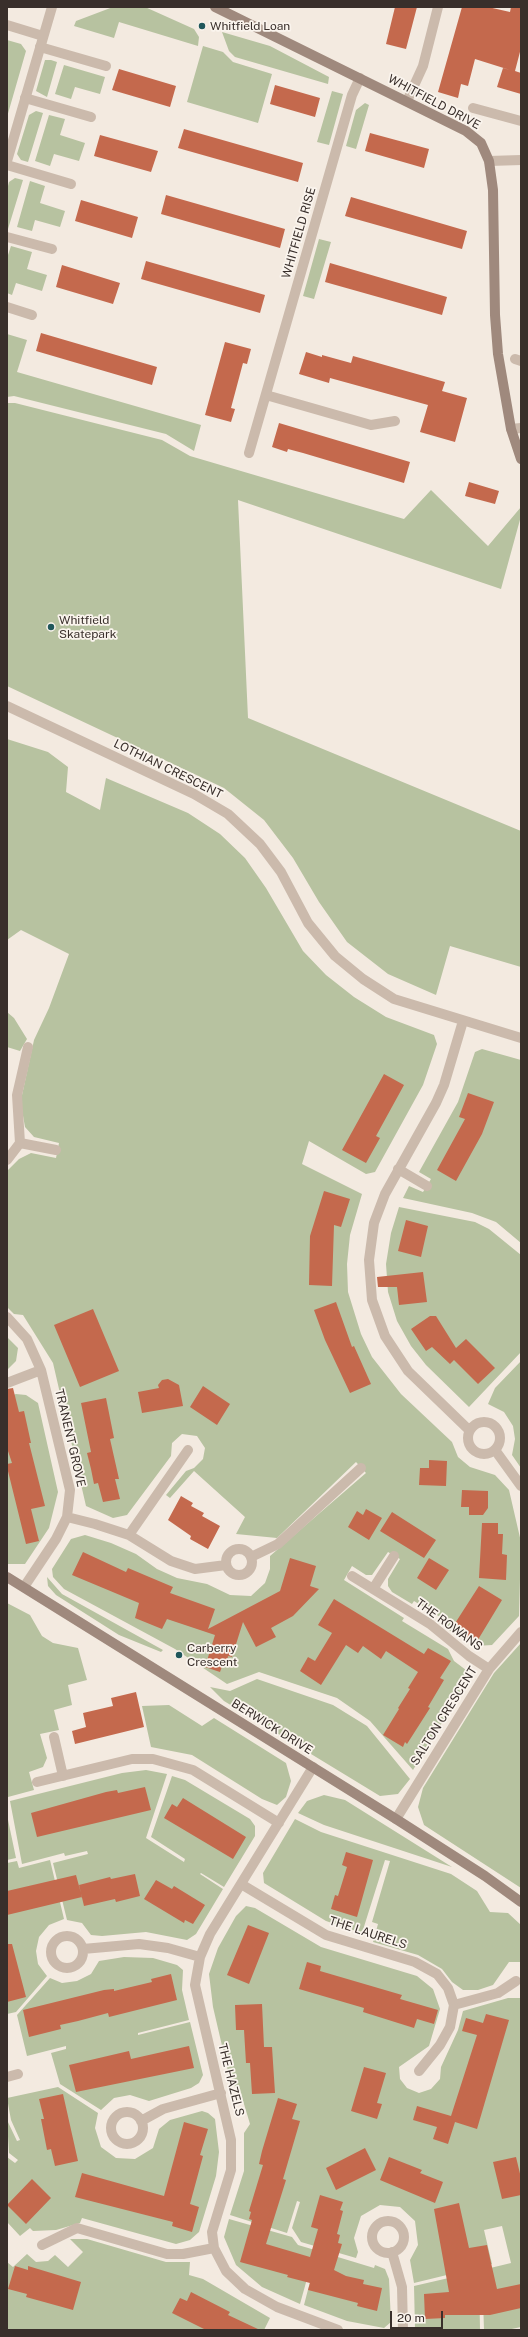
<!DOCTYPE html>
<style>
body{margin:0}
#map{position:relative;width:528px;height:2337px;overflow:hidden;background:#f3eae0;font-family:"Public Sans",sans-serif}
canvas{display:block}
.frame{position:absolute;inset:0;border:8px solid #392f2b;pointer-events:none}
.scale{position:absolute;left:390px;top:2311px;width:53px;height:18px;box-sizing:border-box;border:2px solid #392f2b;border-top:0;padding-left:5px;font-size:12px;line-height:14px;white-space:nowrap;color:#392f2b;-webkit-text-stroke:3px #faf4ed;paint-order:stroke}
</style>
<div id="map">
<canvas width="528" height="2337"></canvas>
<div class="frame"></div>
<div class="scale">20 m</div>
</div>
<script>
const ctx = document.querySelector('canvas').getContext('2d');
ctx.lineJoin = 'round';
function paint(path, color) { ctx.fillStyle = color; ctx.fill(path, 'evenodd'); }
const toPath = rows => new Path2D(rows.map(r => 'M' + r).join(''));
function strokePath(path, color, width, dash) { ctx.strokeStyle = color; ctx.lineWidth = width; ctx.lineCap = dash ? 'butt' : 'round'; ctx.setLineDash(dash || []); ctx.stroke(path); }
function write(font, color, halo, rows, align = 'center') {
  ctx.font = font + ' "Public Sans",sans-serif'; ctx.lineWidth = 3.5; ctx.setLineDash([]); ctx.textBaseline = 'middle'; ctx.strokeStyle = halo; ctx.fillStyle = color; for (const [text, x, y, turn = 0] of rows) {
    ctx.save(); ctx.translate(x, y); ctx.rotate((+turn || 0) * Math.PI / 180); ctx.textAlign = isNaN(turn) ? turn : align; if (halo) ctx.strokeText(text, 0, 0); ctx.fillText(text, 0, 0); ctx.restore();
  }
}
const green = toPath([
 [113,7,145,7,194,29,199,37,198,46,119,22,114,38,74,26,76,21],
 [222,32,270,46,329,77,328,84,235,57,229,51],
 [7,40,21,44,26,51,7,117],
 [203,46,223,52,233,62,272,74,258,123,187,102],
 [45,60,51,60,57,62,47,97,36,91],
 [64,65,105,77,100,94,75,87,71,99,55,94],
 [332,91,343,94,329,145,317,142],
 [365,103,369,105,356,149,346,146,356,110],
 [36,111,43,113,28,162,21,160,17,154,29,115],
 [49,115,65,119,60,135,85,143,79,161,54,154,50,166,35,161],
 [15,178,23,180,8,229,7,190,9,182],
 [30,181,45,186,40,203,65,211,60,227,35,220,32,231,17,227],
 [319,239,331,242,314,299,303,296],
 [11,246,32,252,27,269,47,275,42,291,16,283,12,295,7,293,7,258],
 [7,334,27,340,17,372,201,425,194,451,166,434,14,396,7,397],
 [7,403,15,403,162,440,190,456,404,519,431,490,488,546,521,507,521,516,501,589,238,500,248,718,521,831,521,967,450,946,436,995,388,974,347,942,319,902,293,858,264,820,224,788,7,686],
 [7,739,48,752,68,767,66,792,100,810,106,778,188,813,220,834,245,858,266,888,303,951,326,975,354,997,386,1017,434,1035,437,1044,423,1085,375,1172,366,1174,309,1141,302,1164,362,1194,350,1235,347,1264,348,1292,361,1334,372,1357,401,1394,452,1442,458,1457,470,1467,495,1475,509,1490,521,1542,519,1616,492,1645,476,1646,447,1629,440,1617,414,1601,412,1604,392,1592,388,1586,388,1579,400,1559,388,1552,372,1575,366,1575,352,1566,344,1580,404,1618,402,1621,448,1649,454,1661,466,1670,467,1682,413,1770,370,1721,337,1698,259,1672,227,1684,175,1649,64,1589,53,1577,52,1569,71,1539,85,1535,111,1543,136,1554,157,1569,177,1578,207,1584,230,1595,251,1596,265,1583,270,1569,270,1556,366,1473,356,1462,277,1538,236,1534,245,1517,194,1471,170,1498,166,1495,186,1471,194,1468,203,1459,205,1448,197,1436,182,1434,172,1443,171,1456,127,1515,113,1518,86,1506,53,1363,23,1315,14,1314,7,1307,7,1171,19,1159,31,1153,56,1158,59,1143,34,1137,25,1127,22,1110,22,1095,34,1040,49,1008,69,954,21,930,7,940],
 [7,1012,14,1018,27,1039,20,1051,7,1047],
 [482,1049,521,1060,521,1243,496,1222,472,1213,403,1198,409,1186,423,1192,431,1179,419,1172,458,1102,475,1052],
 [399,1207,475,1222,489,1229,521,1255,521,1352,469,1407,426,1365,411,1346,397,1321,388,1292,386,1264,391,1233],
 [7,1337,18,1348,16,1361,7,1370],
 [521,1361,521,1468,512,1455,515,1439,513,1426,504,1412,488,1404,495,1388],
 [16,1394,26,1395,38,1403,58,1492,49,1528,25,1564,7,1564,7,1397],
 [47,1577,62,1594,163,1650,161,1652,119,1635,56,1595,48,1586],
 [7,1603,30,1615,42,1636,53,1643,78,1648,87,1680,68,1685,72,1705,54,1710,59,1730,40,1734,47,1758,43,1767,29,1772,34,1790,8,1797],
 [521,1643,521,1888,424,1825,418,1807,423,1788,494,1673],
 [257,1679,333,1705,367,1726,410,1779,398,1794,380,1796,224,1701,210,1687,230,1691],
 [169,1705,202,1726,214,1718,286,1763,291,1781,286,1797,277,1805,262,1799,192,1755,151,1747,142,1706],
 [146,1770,167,1774,146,1838,184,1862,185,1859,151,1837,172,1776,185,1780,250,1819,255,1826,255,1836,224,1887,201,1873,200,1874,223,1889,196,1934,187,1940,146,1932,102,1936,91,1935,82,1923,67,1920,53,1863,88,1854,87,1851,65,1856,64,1853,22,1864,10,1801,122,1773],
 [324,1795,345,1800,452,1867,324,1825,298,1813,307,1801],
 [7,1815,16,1858,7,1860],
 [295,1819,321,1832,451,1874,477,1891,490,1912,508,1913,521,1925,521,1962,509,1962,493,1985,478,1990,463,1990,452,1982,442,1969,418,1955,373,1942,378,1924,372,1922,390,1861,385,1860,362,1933,326,1921,264,1883,263,1873],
 [50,1860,64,1919,49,1925,39,1937,36,1951,38,1964,47,1976,16,2012,7,2014,7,1863,17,1861,19,1868],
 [246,1906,255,1908,321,1947,417,1976,433,1989,440,2009,429,2046,399,2067,400,2079,407,2088,419,2093,431,2089,440,2079,441,2067,458,2030,463,2011,508,1998,521,1998,521,2327,507,2330,484,2330,482,2270,511,2263,502,2226,484,2230,492,2264,414,2283,410,2260,418,2245,415,2221,400,2207,380,2205,361,2216,354,2238,358,2252,356,2258,301,2242,292,2228,300,2202,297,2201,287,2233,230,2215,244,2171,244,2133,250,2124,241,2094,230,2080,213,2007,209,1974,218,1948,236,1916],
 [124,1957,153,1958,177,1965,183,1970,182,1990,189,2020,138,2033,138,2035,190,2022,203,2075,199,2083,191,2088,149,2101,130,2095,114,2098,101,2110,60,2084,51,2053,66,2049,66,2046,27,2056,17,2015,50,1978,62,1983,77,1981,91,1974,99,1961],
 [58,2087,98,2113,95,2128,101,2147,116,2158,135,2159,153,2148,159,2129,170,2120,202,2111,208,2113,215,2119,219,2152,216,2176,199,2232,190,2240,176,2244,82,2218,80,2223,56,2230,33,2231,30,2228,20,2236,7,2222,7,2157,15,2163,18,2160,9,2153,7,2120,17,2141,20,2140,11,2120,7,2098],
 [229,2219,292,2237,298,2245,315,2250,300,2304,262,2287,236,2265,224,2237],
 [70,2239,87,2239,166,2262,190,2262,189,2275,203,2279,270,2318,264,2330,7,2330,7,2262,13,2267,27,2254,36,2262,48,2261,55,2255,68,2267,83,2252],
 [318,2251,374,2268,375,2265,385,2269,389,2279,391,2322,384,2328,347,2321,304,2305],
 [479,2271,480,2330,415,2329,414,2286]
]);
const building = toPath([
 [395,7,417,7,406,49,386,44],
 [462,7,488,7,510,12,511,7,521,7,521,48,515,71,521,73,521,94,497,87,503,68,510,70,475,59,468,86,461,84,458,98,438,92],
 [119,69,176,86,170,107,112,90],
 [275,85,320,98,315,117,270,104],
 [184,129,303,163,298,182,178,148],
 [370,133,429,149,424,168,365,151],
 [100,135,158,151,151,172,94,156],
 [166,195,285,229,280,248,161,214],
 [351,197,467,231,462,249,345,216],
 [81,200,138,217,132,238,75,221],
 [146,261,265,295,260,313,141,279],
 [330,263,447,297,442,315,325,282],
 [62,265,120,283,113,304,56,287],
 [41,333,157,367,152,385,36,351],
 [225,342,251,349,247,364,243,363,231,408,235,409,231,422,205,415],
 [306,352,322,357,322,355,351,363,353,356,445,382,442,391,467,398,455,442,420,432,428,405,330,378,329,383,299,374],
 [279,423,410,462,404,483,303,453,288,449,287,452,272,447],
 [469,482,499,491,495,504,465,496],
 [384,1074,404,1085,376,1136,380,1138,366,1163,342,1150],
 [468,1093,494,1102,482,1134,456,1181,437,1170,465,1119,459,1117],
 [324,1191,350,1199,341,1227,334,1225,332,1286,309,1285,310,1236],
 [406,1220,428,1226,421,1257,398,1251],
 [423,1272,427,1302,399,1305,397,1287,378,1287,377,1277],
 [336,1302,352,1347,354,1346,371,1384,350,1393,325,1340,314,1310],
 [93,1309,119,1371,80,1387,54,1325],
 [430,1316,436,1316,456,1348,466,1339,495,1368,478,1384,454,1360,450,1364,432,1347,426,1351,411,1329],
 [168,1379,179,1385,183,1406,142,1413,138,1392,159,1388,158,1385,162,1380],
 [203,1386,230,1404,217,1425,190,1407],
 [13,1388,19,1412,24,1411,31,1443,29,1443,45,1506,31,1509,39,1541,26,1544,7,1467,7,1464,12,1463,7,1448,7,1389],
 [106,1398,114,1438,110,1439,119,1479,115,1479,120,1499,103,1502,98,1483,94,1484,91,1469,87,1453,91,1452,81,1403],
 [429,1460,447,1461,446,1486,419,1485,420,1468,429,1468],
 [462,1490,488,1491,488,1508,483,1515,469,1515,469,1507,461,1507],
 [181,1496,193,1503,191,1506,204,1513,202,1516,220,1526,208,1549,190,1539,191,1536,168,1520],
 [366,1509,382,1518,369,1540,348,1527,357,1511,363,1515],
 [392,1512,436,1540,424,1558,380,1531],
 [482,1523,498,1523,498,1534,503,1534,502,1554,507,1555,506,1580,479,1578],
 [83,1552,126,1572,128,1568,173,1587,170,1593,215,1609,208,1629,280,1591,290,1558,316,1566,310,1586,319,1589,293,1616,271,1628,276,1637,256,1647,243,1622,232,1657,228,1656,227,1662,224,1661,220,1672,205,1667,215,1635,167,1619,162,1629,135,1618,139,1603,72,1575],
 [429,1558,449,1570,436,1590,417,1578],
 [479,1586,502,1600,476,1643,452,1628],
 [334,1599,424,1654,428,1648,451,1661,440,1678,444,1680,428,1707,430,1708,407,1744,405,1742,403,1747,383,1735,399,1709,398,1708,410,1689,408,1688,418,1672,386,1651,381,1659,363,1646,358,1653,346,1645,321,1685,300,1671,308,1657,315,1661,332,1633,318,1625],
 [136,1692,144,1727,75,1744,72,1731,86,1727,83,1713,113,1706,111,1698],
 [145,1787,151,1810,37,1837,31,1813,106,1792,117,1790,118,1793],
 [183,1798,246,1837,233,1859,164,1818,172,1804,177,1807],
 [346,1852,373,1860,357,1917,331,1909,335,1895,338,1896,347,1867,342,1865],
 [135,1874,140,1896,116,1902,115,1899,84,1906,79,1885,110,1877,111,1879],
 [76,1875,82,1897,7,1915,7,1891],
 [156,1880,172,1889,174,1886,205,1905,193,1924,185,1920,184,1923,144,1899],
 [248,1925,269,1933,249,1984,227,1975],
 [7,1944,12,1944,26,1997,7,2002],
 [307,1962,321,1966,320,1971,402,1995,400,1999,438,2010,434,2024,417,2019,414,2028,363,2012,364,2008,299,1989],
 [171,1974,177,2000,109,2017,108,2013,78,2021,60,2025,61,2029,29,2037,23,2010,104,1990,114,1989,114,1991,152,1982,151,1979],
 [262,2004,264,2047,272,2047,275,2093,252,2094,250,2063,246,2063,244,2030,236,2030,235,2005],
 [486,2014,509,2020,477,2129,455,2122,448,2144,433,2139,437,2127,413,2120,417,2106,451,2116,477,2035,462,2031,466,2018,483,2023],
 [189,2046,194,2068,76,2092,69,2065,129,2051,131,2059],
 [364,2067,386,2073,377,2103,382,2104,377,2119,351,2111],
 [63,2094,78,2161,55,2166,51,2149,47,2150,41,2119,44,2119,39,2099],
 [278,2098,297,2104,292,2119,300,2121,283,2179,286,2180,266,2244,310,2257,318,2229,311,2227,320,2195,343,2202,340,2210,343,2211,337,2234,340,2235,338,2243,342,2244,334,2270,346,2276,364,2280,363,2284,382,2288,377,2311,357,2306,358,2303,308,2290,310,2283,287,2277,288,2275,240,2262,252,2220,249,2219,251,2212,249,2211,263,2165,259,2164,262,2151],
 [184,2122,208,2129,200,2155,203,2156,190,2204,199,2207,192,2232,172,2226,173,2222,75,2197,82,2173,164,2196],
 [365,2148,376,2170,336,2190,326,2168],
 [389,2157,422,2170,420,2173,443,2182,435,2203,380,2180],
 [516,2157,521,2178,521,2195,502,2199,493,2162],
 [32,2179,51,2198,26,2224,7,2205],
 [459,2203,469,2248,487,2245,497,2289,521,2284,521,2308,490,2315,445,2315,445,2318,425,2319,424,2294,449,2292,434,2209],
 [15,2266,28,2270,28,2266,81,2282,73,2310,26,2297,27,2294,8,2289],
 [191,2292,230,2312,228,2315,260,2330,206,2330,172,2313,180,2298,187,2301]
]);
const lane = toPath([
 [40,47,106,66],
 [25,98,91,117],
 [7,165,71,184],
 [7,237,52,249],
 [7,307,32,315],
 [251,1557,278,1544,361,1468]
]);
const street = toPath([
 [7,25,43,36],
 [407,101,423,66,438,7],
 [473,108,521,121],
 [7,161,52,7],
 [489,161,521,160],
 [515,359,521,361],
 [266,395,371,425,395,421],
 [511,429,521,428],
 [249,453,352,95,360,78],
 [7,706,194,794,228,814,260,844,281,872,308,923,335,956,363,979,394,999,521,1038],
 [463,1021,444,1085,436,1103,385,1194,374,1223,369,1260,372,1300,385,1336,408,1371,469,1430],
 [20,1143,56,1150],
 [7,1160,20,1143,17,1095,28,1047],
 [398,1169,427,1186],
 [7,1317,27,1339,41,1370,70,1490,67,1517,56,1539,24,1587],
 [7,1383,41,1370],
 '468 1438a16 16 0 1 1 32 0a16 16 0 1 1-32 0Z',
 [495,1450,521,1486],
 [67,1517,95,1524,129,1535,171,1561,195,1569,226,1565],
 [129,1535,188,1450],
 '226 1562a13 13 0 1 1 26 0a13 13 0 1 1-26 0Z',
 [352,1576,430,1624,469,1656,489,1669],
 [373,1589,394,1556],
 [54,1737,63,1776],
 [37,1782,132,1759,153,1759,193,1770,279,1823],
 [396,1819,489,1669,521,1632],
 [241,1884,326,1935,415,1962,437,1974,448,1988,454,2005,450,2027,440,2045,419,2071],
 '51 1952a16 16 0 1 1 32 0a16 16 0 1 1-32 0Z',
 [83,1949,139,1944,168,1948,200,1957],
 [454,2005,498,1993,516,1981],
 [7,2077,18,2074],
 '111 2128a16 16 0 1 1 32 0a16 16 0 1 1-32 0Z',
 [141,2121,163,2109,221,2093],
 '372 2237a16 16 0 1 1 32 0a16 16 0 1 1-32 0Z',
 [42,2245,77,2228,167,2254,183,2254,214,2248,212,2232,231,2170,231,2140,195,1985,200,1957,210,1934,313,1767],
 [214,2248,226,2271,245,2289,277,2307,338,2330],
 [392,2252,402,2287,403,2330]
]);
const secondary = toPath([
 [215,7,466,131,481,143,489,161,493,190,495,315,498,354,511,429,521,459],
 [7,1577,396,1819,485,1876,521,1902]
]);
const markers = [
 [202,26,4,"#20575b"],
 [51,627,4,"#20575b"],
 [179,1655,4,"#20575b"]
];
const poiNames = [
 ["Whitfield Loan",210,26],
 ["Whitfield",59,620],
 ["Skatepark",59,634],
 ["Carberry",187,1648],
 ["Crescent",187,1662]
];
const streetNames = [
 ["WHITFIELD DRIVE",434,102,28],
 ["WHITFIELD RISE",299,233,-74],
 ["LOTHIAN CRESCENT",168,769,26],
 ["TRANENT GROVE",70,1438,77],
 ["THE ROWANS",449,1625,36],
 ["SALTON CRESCENT",444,1716,-58],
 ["BERWICK DRIVE",272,1727,32],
 ["THE LAURELS",368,1933,18],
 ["THE HAZELS",231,2080,76]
];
paint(green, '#b7c2a0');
paint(building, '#c4694d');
strokePath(lane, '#cbbaac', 10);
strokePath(street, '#cbbaac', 10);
strokePath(secondary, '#9f897d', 10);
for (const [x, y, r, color] of markers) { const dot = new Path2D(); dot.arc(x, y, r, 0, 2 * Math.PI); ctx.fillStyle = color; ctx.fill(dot); strokePath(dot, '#faf4ed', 1.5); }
write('12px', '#392f2b', '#faf4ed', poiNames, 'left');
write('12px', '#392f2b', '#faf4ed', streetNames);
</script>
